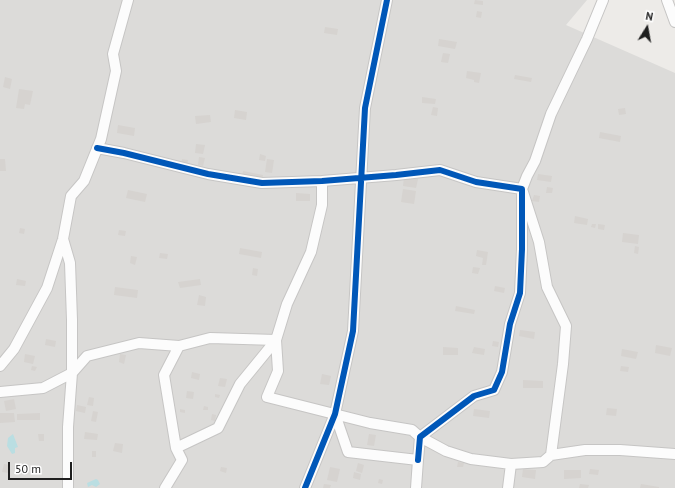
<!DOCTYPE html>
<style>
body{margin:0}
#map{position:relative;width:675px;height:488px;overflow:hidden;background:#edebe8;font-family:"PT Sans",sans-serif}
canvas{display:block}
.north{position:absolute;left:627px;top:8px;width:40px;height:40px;-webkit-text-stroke:3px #fff;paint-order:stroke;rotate:11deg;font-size:11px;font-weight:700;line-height:16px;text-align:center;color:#1f1f1f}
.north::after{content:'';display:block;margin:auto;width:14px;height:18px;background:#1f1f1f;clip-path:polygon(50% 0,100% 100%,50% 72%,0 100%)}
.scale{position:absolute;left:8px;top:462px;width:64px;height:18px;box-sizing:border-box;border:2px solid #1f1f1f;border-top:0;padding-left:5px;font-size:12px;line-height:14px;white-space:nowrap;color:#1f1f1f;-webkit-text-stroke:3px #fff;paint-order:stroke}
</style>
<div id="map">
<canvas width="675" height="488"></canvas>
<div class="north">N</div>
<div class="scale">50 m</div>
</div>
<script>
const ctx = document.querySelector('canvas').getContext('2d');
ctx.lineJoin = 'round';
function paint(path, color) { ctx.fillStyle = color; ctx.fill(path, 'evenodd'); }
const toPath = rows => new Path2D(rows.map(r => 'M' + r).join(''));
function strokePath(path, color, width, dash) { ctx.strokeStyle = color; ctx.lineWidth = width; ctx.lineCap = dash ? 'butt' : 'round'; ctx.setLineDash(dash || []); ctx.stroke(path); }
const residential = toPath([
 [0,0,587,0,566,25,675,73,675,488,0,488]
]);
const water = toPath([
 [13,434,18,447,15,448,15,453,12,454,7,446,8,438],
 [96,479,98,480,100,484,96,487,92,485,88,487,87,483]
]);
const building = toPath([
 [475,0,483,1,483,5,474,4],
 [477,11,482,12,481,18,476,17],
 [325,27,338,29,337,35,324,33],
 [439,39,457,42,455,49,438,46],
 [443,53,450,54,448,63,441,62],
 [467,71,481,73,479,83,474,82,474,80,466,78],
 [515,75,532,78,531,82,514,79],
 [5,77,12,79,10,89,3,87],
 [19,89,33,91,30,105,25,104,24,109,16,108],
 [422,97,436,99,435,104,422,103],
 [433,107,438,108,437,116,431,115],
 [625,108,626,114,619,115,618,109],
 [235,110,247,112,246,120,234,118],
 [210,115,211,122,196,124,195,116],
 [118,125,135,128,134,136,117,133],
 [600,132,621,136,620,142,599,138],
 [196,144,205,145,203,154,195,153],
 [260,154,266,156,265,161,259,160],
 [199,157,205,158,203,166,198,165],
 [0,159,5,159,6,171,0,171],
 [182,159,188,160,187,167,181,167],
 [267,159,274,160,272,173,265,172],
 [243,171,263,175,262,182,242,179],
 [538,174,552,176,551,182,537,180],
 [404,177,418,179,416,188,403,186],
 [547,187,553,188,552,193,546,193],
 [403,189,416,191,414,204,401,202],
 [128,190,147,194,145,202,126,198],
 [296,193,310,194,310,201,296,201],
 [534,195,540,196,539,202,532,201],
 [575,216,588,219,587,225,574,223],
 [592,224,596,224,595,228,591,227],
 [598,224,605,225,604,230,598,229],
 [20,228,25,229,24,234,19,233],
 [119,230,126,231,125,236,118,235],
 [623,233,639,235,638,244,622,242],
 [635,246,639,247,638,254,634,253],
 [240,248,262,252,261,258,239,254],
 [477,250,488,252,486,265,482,265,483,258,476,256],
 [160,253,168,254,167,259,159,258],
 [131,256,137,257,135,265,130,263],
 [473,267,480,268,478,274,472,273],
 [253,268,258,269,257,276,252,275],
 [17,279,26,281,25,286,16,285],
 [200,279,201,285,180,288,178,282],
 [495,286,505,288,504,293,494,291],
 [115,287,138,290,137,298,114,295],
 [199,295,206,297,205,306,197,305],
 [456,306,475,310,474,314,455,311],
 [520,330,535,332,534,339,519,336],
 [46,339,56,341,55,347,45,345],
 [493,341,499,342,498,347,492,346],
 [656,345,672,348,670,356,655,353],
 [443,347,458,348,458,355,443,355],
 [474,347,485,349,484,355,472,353],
 [622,349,638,352,636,359,621,356],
 [25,354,35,356,33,364,24,362],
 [120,354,126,355,124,364,119,362],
 [32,366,37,367,35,371,31,370],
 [621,366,629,367,628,372,620,371],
 [192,372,200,374,199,380,191,378],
 [322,374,331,376,329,385,320,384],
 [220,378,227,379,225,387,218,386],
 [523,380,543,381,543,388,523,388],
 [187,391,194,392,193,399,186,398],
 [215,394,220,395,219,398,215,397],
 [89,397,94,398,93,406,87,405],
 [14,399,16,409,6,411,4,401],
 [77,405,86,407,85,413,76,411],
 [204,406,208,407,208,410,203,410],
 [607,408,617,409,616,416,606,415],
 [180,409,185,410,185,413,180,412],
 [474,409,490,411,489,418,473,416],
 [93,411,98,412,96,422,91,421],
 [0,413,14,413,15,422,0,423],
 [40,413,40,420,17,420,17,414],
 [212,414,216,415,215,421,211,420],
 [85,432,98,434,97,440,84,439],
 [38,434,44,434,44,441,39,441],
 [369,434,376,435,374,446,367,445],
 [115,443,123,444,122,453,113,451],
 [92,451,96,451,96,457,92,457],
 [458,462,464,463,463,467,457,467],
 [358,463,364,465,362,473,356,471],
 [4,464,10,465,9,473,2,472],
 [221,467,227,468,226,473,220,471],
 [330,467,340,469,337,482,327,480],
 [523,469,536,470,535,479,522,477],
 [590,469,599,470,598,475,589,474],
 [564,470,581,470,581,478,564,479],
 [354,472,361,474,360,480,353,478],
 [379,479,383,480,382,484,378,483],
 [324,484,331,485,330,488,323,488],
 [580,484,589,485,588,488,579,488],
 [641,484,659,487,659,488,640,488]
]);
const minor = toPath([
 [667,0,675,22],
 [97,148,124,153,208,174,262,183,322,181,396,175,440,170,476,182,522,189,522,249,520,293,510,324,502,372,494,390,474,396,420,437,418,460],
 [63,239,70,263,72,320,72,373,68,427,68,488],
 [276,340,278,371,267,397,370,423,412,430,420,437,446,451,471,459,511,464,508,488],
 [0,366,14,349,47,288,63,239,71,196,84,181,101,139,116,71,113,54,128,0],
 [0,392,43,388,72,373,87,356,139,343,179,346,210,338,276,340],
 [335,414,348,452,418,460,416,488],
 [176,448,164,375,179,346],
 [551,455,563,364,566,326,547,287,539,242,522,189,527,176,535,161,551,114,587,39,603,0],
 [511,464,543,462,551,455,585,450,620,450,675,454],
 [165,488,182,460,176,448,218,428,240,384,276,340,287,304,311,252,322,205,322,181],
 [305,488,335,414,353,331,365,108,387,0]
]);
const cycleway = toPath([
 [97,148,124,153,208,174,262,183,322,181,396,175,440,170,476,182,522,189,522,249,520,293,510,324,502,372,494,390,474,396,420,437,418,460],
 [305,488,335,414,353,331,365,108,387,0]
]);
paint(residential, '#dcdbd9');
paint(water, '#badee2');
paint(building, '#d6d3d0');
strokePath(minor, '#c6c5c4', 12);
strokePath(minor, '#fcfcfc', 10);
strokePath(cycleway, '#0057b8', 6);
</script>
